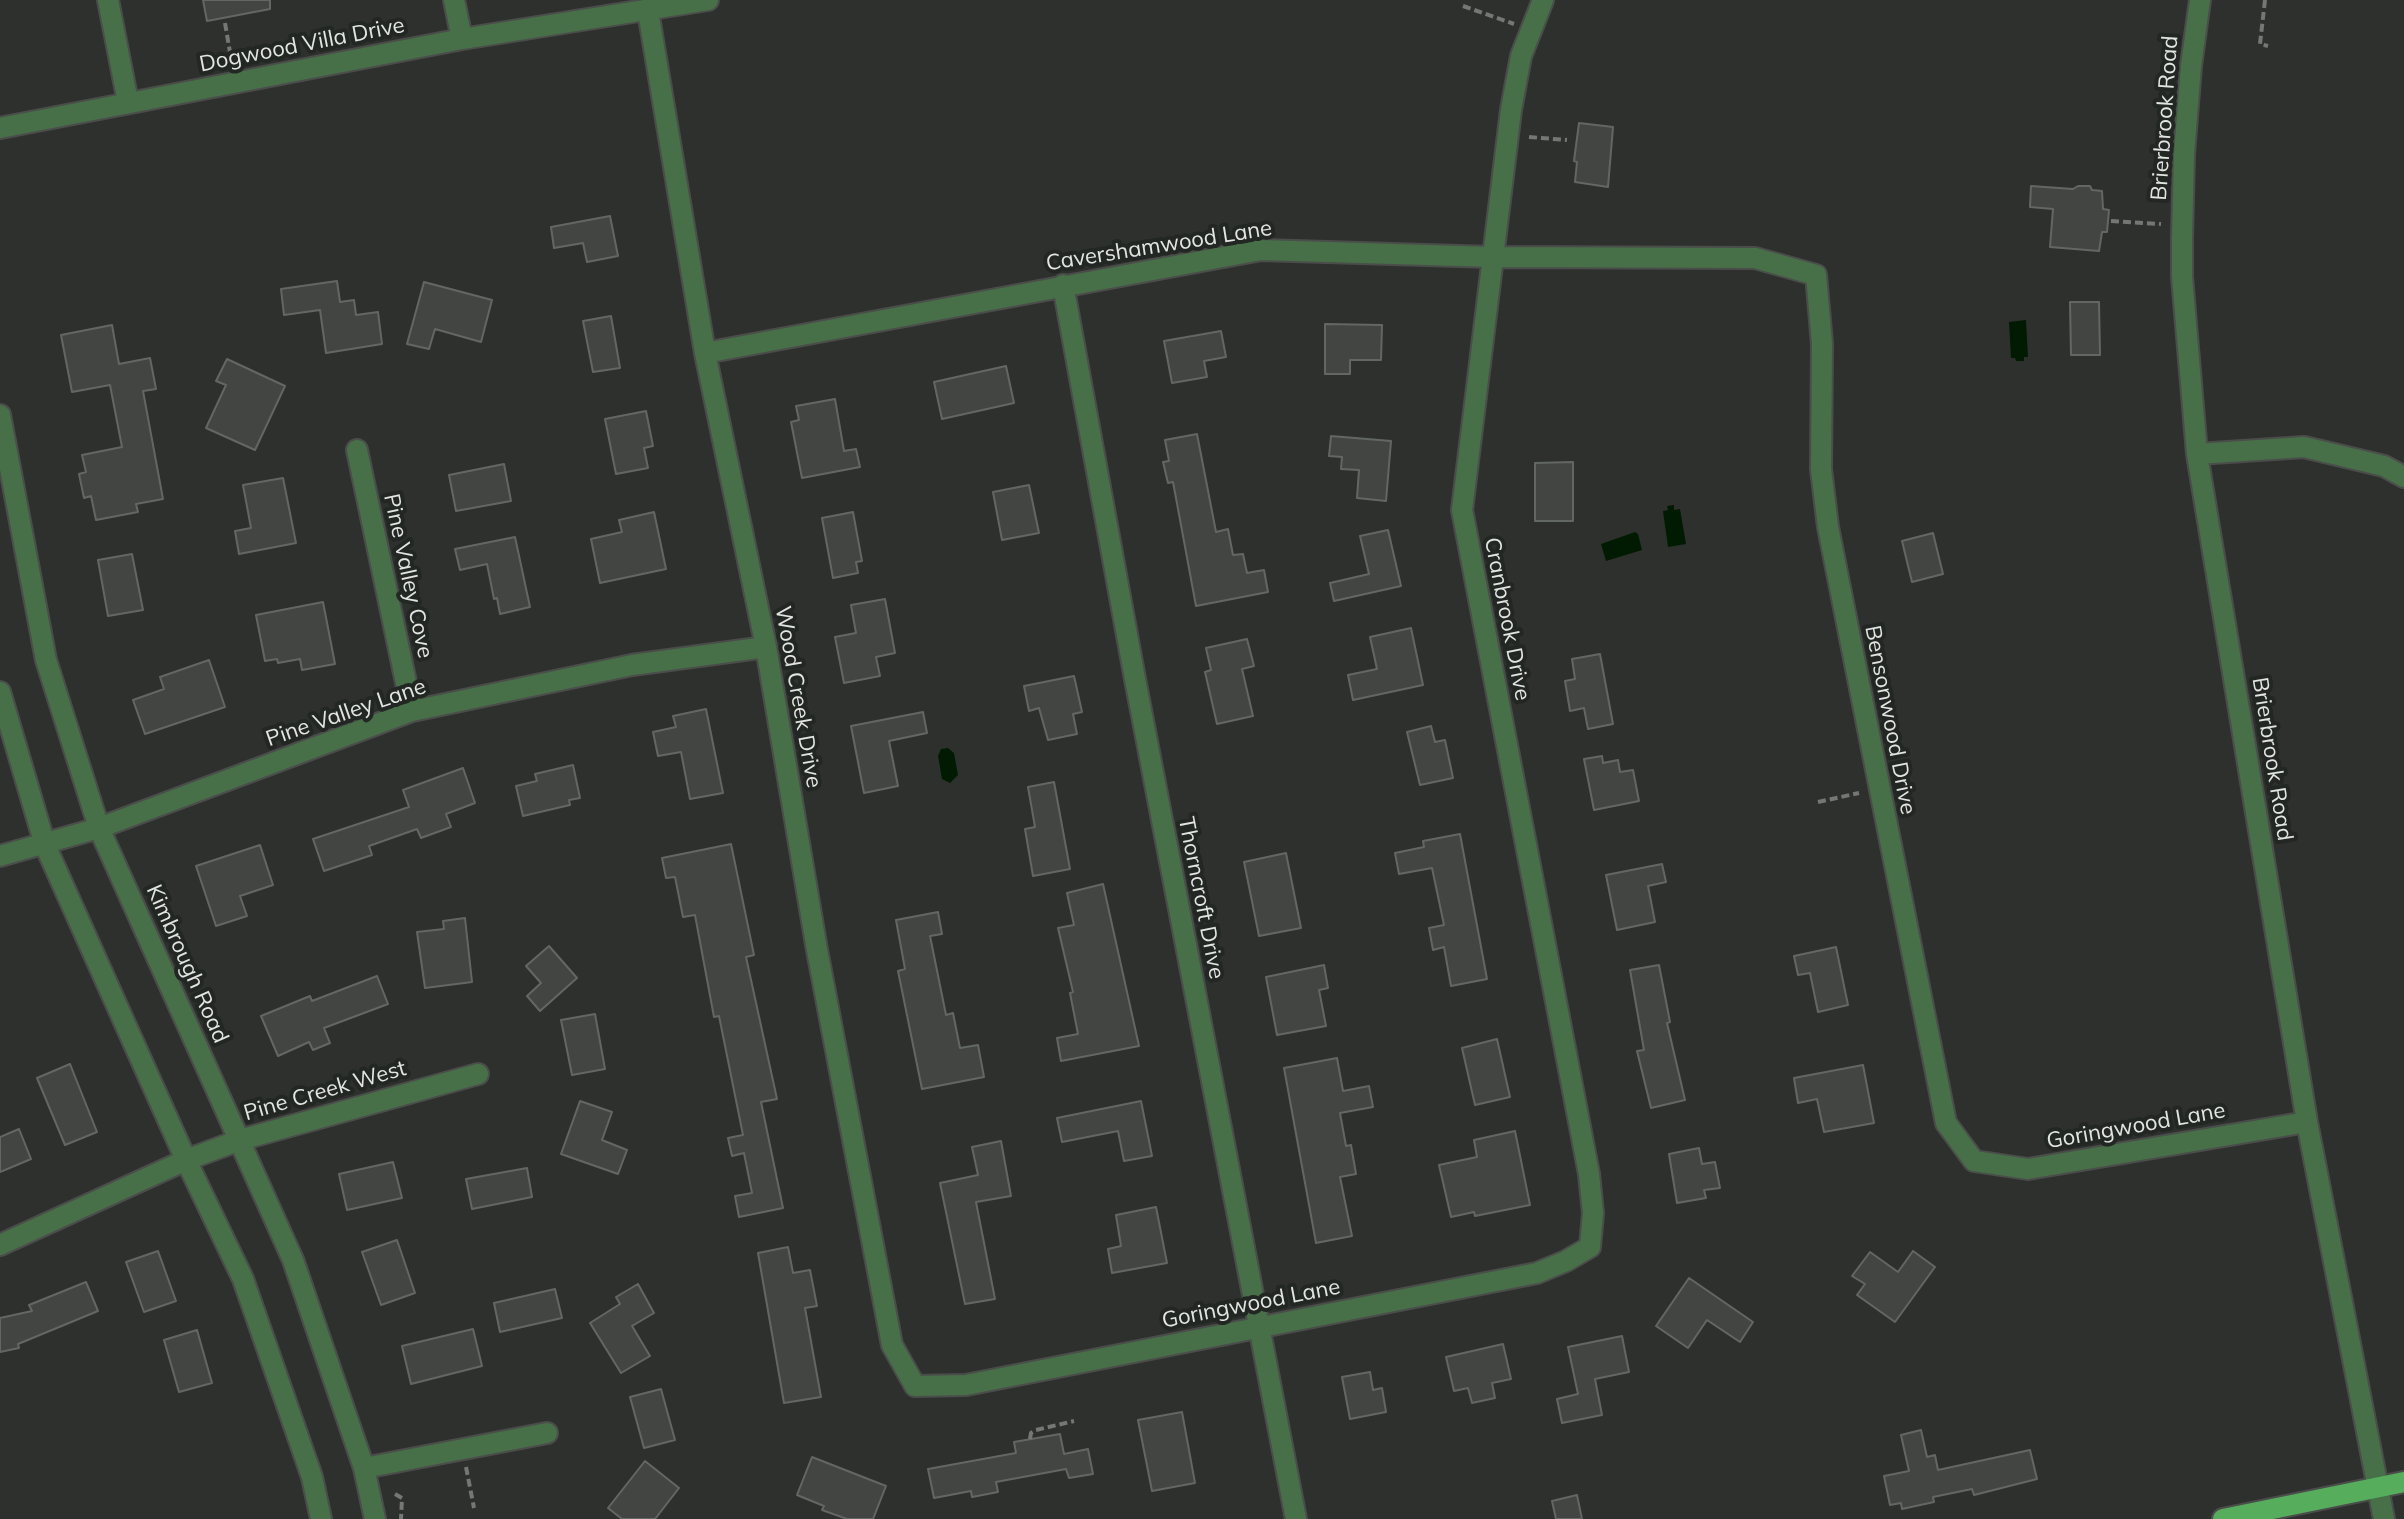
<!DOCTYPE html>
<style>
body{margin:0}
canvas{display:block;background:#2d302d}
</style>
<canvas width="2404" height="1519"></canvas>
<script>
const ctx = document.querySelector('canvas').getContext('2d');
ctx.lineJoin = 'round';
function paint(path, color) { ctx.fillStyle = color; ctx.fill(path, 'evenodd'); }
const toPath = rows => new Path2D(rows.map(r => 'M' + r).join(''));
function strokePath(path, color, width, dash) { ctx.strokeStyle = color; ctx.lineWidth = width; ctx.lineCap = dash ? 'butt' : 'round'; ctx.setLineDash(dash || []); ctx.stroke(path); }
function write(font, color, halo, rows, align = 'center') {
  ctx.font = font + ' Mulish,sans-serif'; ctx.lineWidth = 8; ctx.setLineDash([]); ctx.textBaseline = 'middle'; ctx.strokeStyle = halo; ctx.fillStyle = color; for (const [text, x, y, turn = 0] of rows) {
    ctx.save(); ctx.translate(x, y); ctx.rotate((+turn || 0) * Math.PI / 180); ctx.textAlign = isNaN(turn) ? turn : align; if (halo) ctx.strokeText(text, 0, 0); ctx.fillText(text, 0, 0); ctx.restore();
  }
}
const water = toPath([
 [2026,320,2028,357,2024,357,2024,361,2016,361,2015,358,2011,358,2009,322],
 [1674,505,1674,510,1680,509,1686,544,1668,547,1663,511,1668,510,1667,506],
 [1635,532,1638,534,1642,550,1606,561,1601,544],
 [948,748,954,753,958,775,950,783,942,779,938,756,941,749]
]);
const building = toPath([
 [203,0,270,0,270,9,207,21,203,0],
 [1579,123,1613,127,1608,187,1575,182,1577,162,1574,161,1579,123],
 [2031,186,2073,189,2078,186,2090,186,2092,190,2102,191,2103,209,2109,210,2107,232,2102,232,2099,251,2050,247,2053,209,2030,207,2031,186],
 [610,216,618,256,587,262,583,243,554,248,551,227,610,216],
 [337,281,340,302,354,300,356,315,378,312,382,344,326,353,320,310,284,315,281,289,337,281],
 [424,282,492,300,481,342,435,329,429,349,407,344,424,282],
 [2070,302,2099,302,2100,355,2071,355,2070,302],
 [611,316,620,368,593,372,583,321,611,316],
 [1325,324,1382,325,1381,360,1350,360,1350,374,1325,374,1325,324],
 [112,325,119,364,150,358,156,389,143,391,163,499,136,504,138,512,96,520,91,496,84,498,79,474,86,472,82,455,122,447,110,385,72,392,61,335,112,325],
 [1221,331,1226,357,1204,361,1207,377,1172,383,1164,341,1221,331],
 [227,359,285,386,255,450,206,428,226,385,216,381,227,359],
 [1006,366,1014,403,942,419,934,382,1006,366],
 [835,399,844,451,856,449,860,467,802,478,791,422,799,420,796,406,835,399],
 [646,411,653,446,644,448,648,468,616,474,605,419,646,411],
 [1197,434,1216,532,1228,529,1233,555,1243,554,1247,573,1264,570,1268,592,1196,606,1173,482,1168,483,1163,462,1169,461,1165,440,1197,434],
 [1331,436,1391,441,1386,501,1357,498,1359,470,1341,469,1342,457,1329,456,1331,436],
 [1573,462,1573,521,1535,521,1535,463,1573,462],
 [504,464,511,501,456,511,449,475,504,464],
 [283,478,296,543,239,554,235,531,251,528,243,485,283,478],
 [1029,485,1039,533,1002,540,993,492,1029,485],
 [654,512,666,569,600,583,591,539,622,532,619,520,654,512],
 [853,512,862,561,856,562,858,573,833,578,822,518,853,512],
 [1388,530,1401,586,1334,601,1330,583,1369,574,1360,536,1388,530],
 [1933,533,1943,574,1912,582,1902,541,1933,533],
 [515,537,530,607,500,614,497,598,494,599,487,564,460,570,455,549,515,537],
 [132,554,143,610,108,616,98,560,132,554],
 [885,599,895,653,876,657,880,676,844,683,835,637,856,633,851,605,885,599],
 [323,602,335,664,302,670,300,659,278,663,277,659,265,661,256,615,323,602],
 [1411,628,1423,685,1353,700,1348,675,1377,669,1370,637,1411,628],
 [1247,639,1254,666,1242,669,1253,716,1217,724,1205,672,1211,670,1206,648,1247,639],
 [1600,654,1613,724,1588,729,1584,708,1570,711,1565,681,1575,679,1572,659,1600,654],
 [209,660,225,707,145,734,133,700,164,689,160,677,209,660],
 [1074,676,1082,712,1073,714,1077,734,1048,740,1039,708,1029,711,1024,686,1074,676],
 [706,709,723,793,690,799,681,752,658,756,653,732,676,727,673,716,706,709],
 [923,712,927,733,889,741,898,786,864,793,851,726,923,712],
 [1431,726,1435,742,1445,740,1453,778,1420,785,1407,732,1431,726],
 [1602,756,1603,763,1618,760,1620,772,1633,770,1639,801,1594,810,1584,759,1602,756],
 [573,765,580,798,569,800,570,805,523,816,516,786,537,781,535,774,573,765],
 [463,768,475,803,446,814,451,827,421,838,417,829,369,846,372,855,324,871,313,839,409,807,403,790,463,768],
 [1054,782,1070,869,1033,876,1025,829,1035,827,1028,787,1054,782],
 [1460,834,1487,979,1451,986,1444,947,1433,950,1429,928,1444,925,1432,868,1399,874,1395,853,1424,847,1423,841,1460,834],
 [731,844,754,955,746,957,777,1099,761,1102,783,1208,739,1217,735,1196,752,1193,744,1153,732,1156,728,1138,743,1135,719,1016,714,1017,695,915,683,917,675,877,666,878,662,858,731,844],
 [260,845,273,885,240,896,247,916,216,926,196,866,260,845],
 [1286,853,1301,928,1259,936,1244,862,1286,853],
 [1662,864,1666,882,1648,886,1655,922,1617,930,1606,875,1662,864],
 [1103,884,1139,1046,1061,1061,1057,1038,1078,1034,1070,993,1073,992,1058,928,1074,925,1067,893,1103,884],
 [938,912,942,934,930,936,946,1015,953,1013,960,1048,978,1045,984,1077,922,1089,898,971,905,969,896,920,938,912],
 [465,918,472,982,425,988,417,932,444,929,443,921,465,918],
 [549,946,577,978,540,1011,527,996,541,983,526,966,549,946],
 [1836,947,1848,1005,1818,1012,1810,973,1798,975,1794,956,1836,947],
 [1324,965,1328,988,1319,990,1326,1026,1277,1035,1266,977,1324,965],
 [1659,965,1670,1022,1667,1023,1685,1100,1651,1108,1637,1051,1644,1050,1630,970,1659,965],
 [377,976,388,1004,324,1028,330,1043,313,1050,309,1042,278,1056,261,1016,310,996,312,1001,377,976],
 [595,1014,605,1069,572,1075,561,1020,595,1014],
 [1497,1039,1510,1097,1475,1105,1462,1048,1497,1039],
 [1337,1058,1343,1091,1369,1086,1373,1107,1340,1113,1346,1146,1351,1145,1356,1174,1340,1177,1352,1236,1316,1243,1284,1068,1337,1058],
 [70,1064,97,1132,65,1145,37,1078,70,1064],
 [1863,1065,1874,1123,1824,1132,1817,1099,1798,1103,1794,1078,1863,1065],
 [580,1101,612,1112,602,1140,627,1150,618,1174,561,1154,580,1101],
 [1141,1101,1152,1156,1124,1161,1118,1131,1062,1142,1057,1118,1141,1101],
 [19,1129,31,1159,0,1172,0,1137,19,1129],
 [1515,1131,1530,1205,1475,1216,1474,1212,1451,1217,1439,1165,1477,1157,1474,1140,1515,1131],
 [1001,1141,1011,1196,976,1202,995,1299,965,1304,940,1183,978,1175,972,1147,1001,1141],
 [1699,1148,1702,1164,1715,1162,1720,1188,1704,1190,1706,1198,1677,1203,1669,1154,1699,1148],
 [393,1162,402,1198,347,1210,339,1174,393,1162],
 [527,1168,532,1197,472,1209,466,1179,527,1168],
 [1156,1207,1167,1263,1112,1273,1108,1249,1121,1246,1116,1215,1156,1207],
 [397,1240,415,1293,381,1305,362,1252,397,1240],
 [788,1247,793,1273,810,1270,817,1306,805,1308,821,1397,784,1403,758,1253,788,1247],
 [158,1251,176,1301,144,1312,126,1262,158,1251],
 [1913,1251,1935,1267,1895,1322,1857,1295,1865,1284,1852,1276,1870,1252,1898,1272,1913,1251],
 [1689,1278,1753,1322,1740,1342,1707,1320,1688,1348,1656,1326,1689,1278],
 [86,1282,98,1311,18,1344,19,1348,0,1352,0,1318,32,1311,29,1305,86,1282],
 [638,1284,654,1313,632,1326,650,1356,621,1373,590,1323,620,1304,616,1297,638,1284],
 [555,1289,562,1318,500,1332,494,1303,555,1289],
 [473,1329,482,1366,411,1384,402,1346,473,1329],
 [197,1330,212,1383,179,1392,164,1340,197,1330],
 [1622,1336,1629,1372,1595,1379,1602,1415,1562,1423,1557,1399,1578,1394,1568,1347,1622,1336],
 [1503,1344,1511,1379,1492,1383,1495,1398,1472,1403,1468,1388,1454,1391,1446,1357,1503,1344],
 [1370,1372,1373,1390,1382,1388,1386,1412,1350,1419,1342,1377,1370,1372],
 [661,1389,675,1440,644,1448,630,1397,661,1389],
 [1182,1412,1195,1483,1152,1491,1138,1420,1182,1412],
 [1921,1430,1927,1457,1935,1455,1938,1470,2030,1450,2037,1479,1974,1495,1972,1489,1933,1497,1934,1502,1902,1509,1901,1503,1890,1505,1884,1476,1909,1471,1901,1435,1921,1430],
 [1060,1434,1064,1454,1088,1449,1093,1474,1069,1478,1066,1469,996,1482,998,1492,972,1497,971,1491,934,1498,928,1469,1016,1453,1014,1442,1060,1434],
 [812,1457,886,1486,873,1519,847,1519,822,1510,824,1506,797,1495,812,1457],
 [645,1461,679,1488,655,1519,622,1519,608,1508,645,1461],
 [1577,1495,1582,1519,1556,1519,1552,1501,1577,1495]
]);
const path = toPath([
 [2265,0,2260,44,2268,46],
 [1463,6,1514,24],
 [225,23,232,64],
 [1529,137,1567,140],
 [2111,221,2161,224],
 [1818,802,1859,793],
 [1030,1439,1031,1433,1036,1430,1074,1421],
 [466,1467,474,1508],
 [395,1494,402,1498,401,1519]
]);
const minor = toPath([
 [108,0,128,102],
 [454,0,462,39],
 [2200,0,2191,66,2184,154,2182,238,2182,277,2197,454,2307,1122,2384,1519],
 [648,11,705,353,766,647,817,950,892,1345,915,1386,966,1385,1537,1273,1566,1261,1590,1247,1593,1213,1589,1174,1462,510,1511,110,1521,56,1543,0],
 [0,128,462,39,708,0],
 [1063,285,1135,679,1296,1519],
 [705,353,1261,250,1492,257,1755,258,1816,275,1822,344,1821,469,1828,527,1946,1123,1974,1161,2028,1169,2307,1122],
 [0,415,46,660,99,828,293,1260,364,1468,375,1519],
 [357,450,412,711],
 [2197,454,2304,447,2384,466,2404,477],
 [0,692,45,845,186,1160,243,1279,312,1477,321,1519],
 [0,856,99,828,412,711,632,665,766,647],
 [0,1245,186,1160,240,1140,478,1074],
 [364,1468,547,1433]
]);
const major = toPath([
 [2223,1519,2404,1482]
]);
const streetNames = [
 ["Dogwood Villa Drive",302,45,-11],
 ["Brierbrook Road",2165,118,-86],
 ["Cavershamwood Lane",1159,246,-9],
 ["Pine Valley Cove",408,576,78],
 ["Cranbrook Drive",1507,619,79],
 ["Wood Creek Drive",798,697,80],
 ["Pine Valley Lane",346,713,-19],
 ["Bensonwood Drive",1890,720,79],
 ["Brierbrook Road",2272,759,81],
 ["Thorncroft Drive",1201,898,79],
 ["Kimbrough Road",187,964,66],
 ["Pine Creek West",325,1091,-16],
 ["Goringwood Lane",2136,1126,-10],
 ["Goringwood Lane",1251,1304,-11]
];
paint(water, '#001b01');
paint(building, '#424542');
strokePath(building, '#636763', 2);
strokePath(minor, '#4a4d4a', 24);
strokePath(major, '#4a4d4a', 24);
strokePath(path, '#747774', 4, [8, 4]);
strokePath(minor, '#477048', 20);
strokePath(major, '#56ae5c', 20);
write('22px', '#e3e5e3', '#232723', streetNames);
</script>
